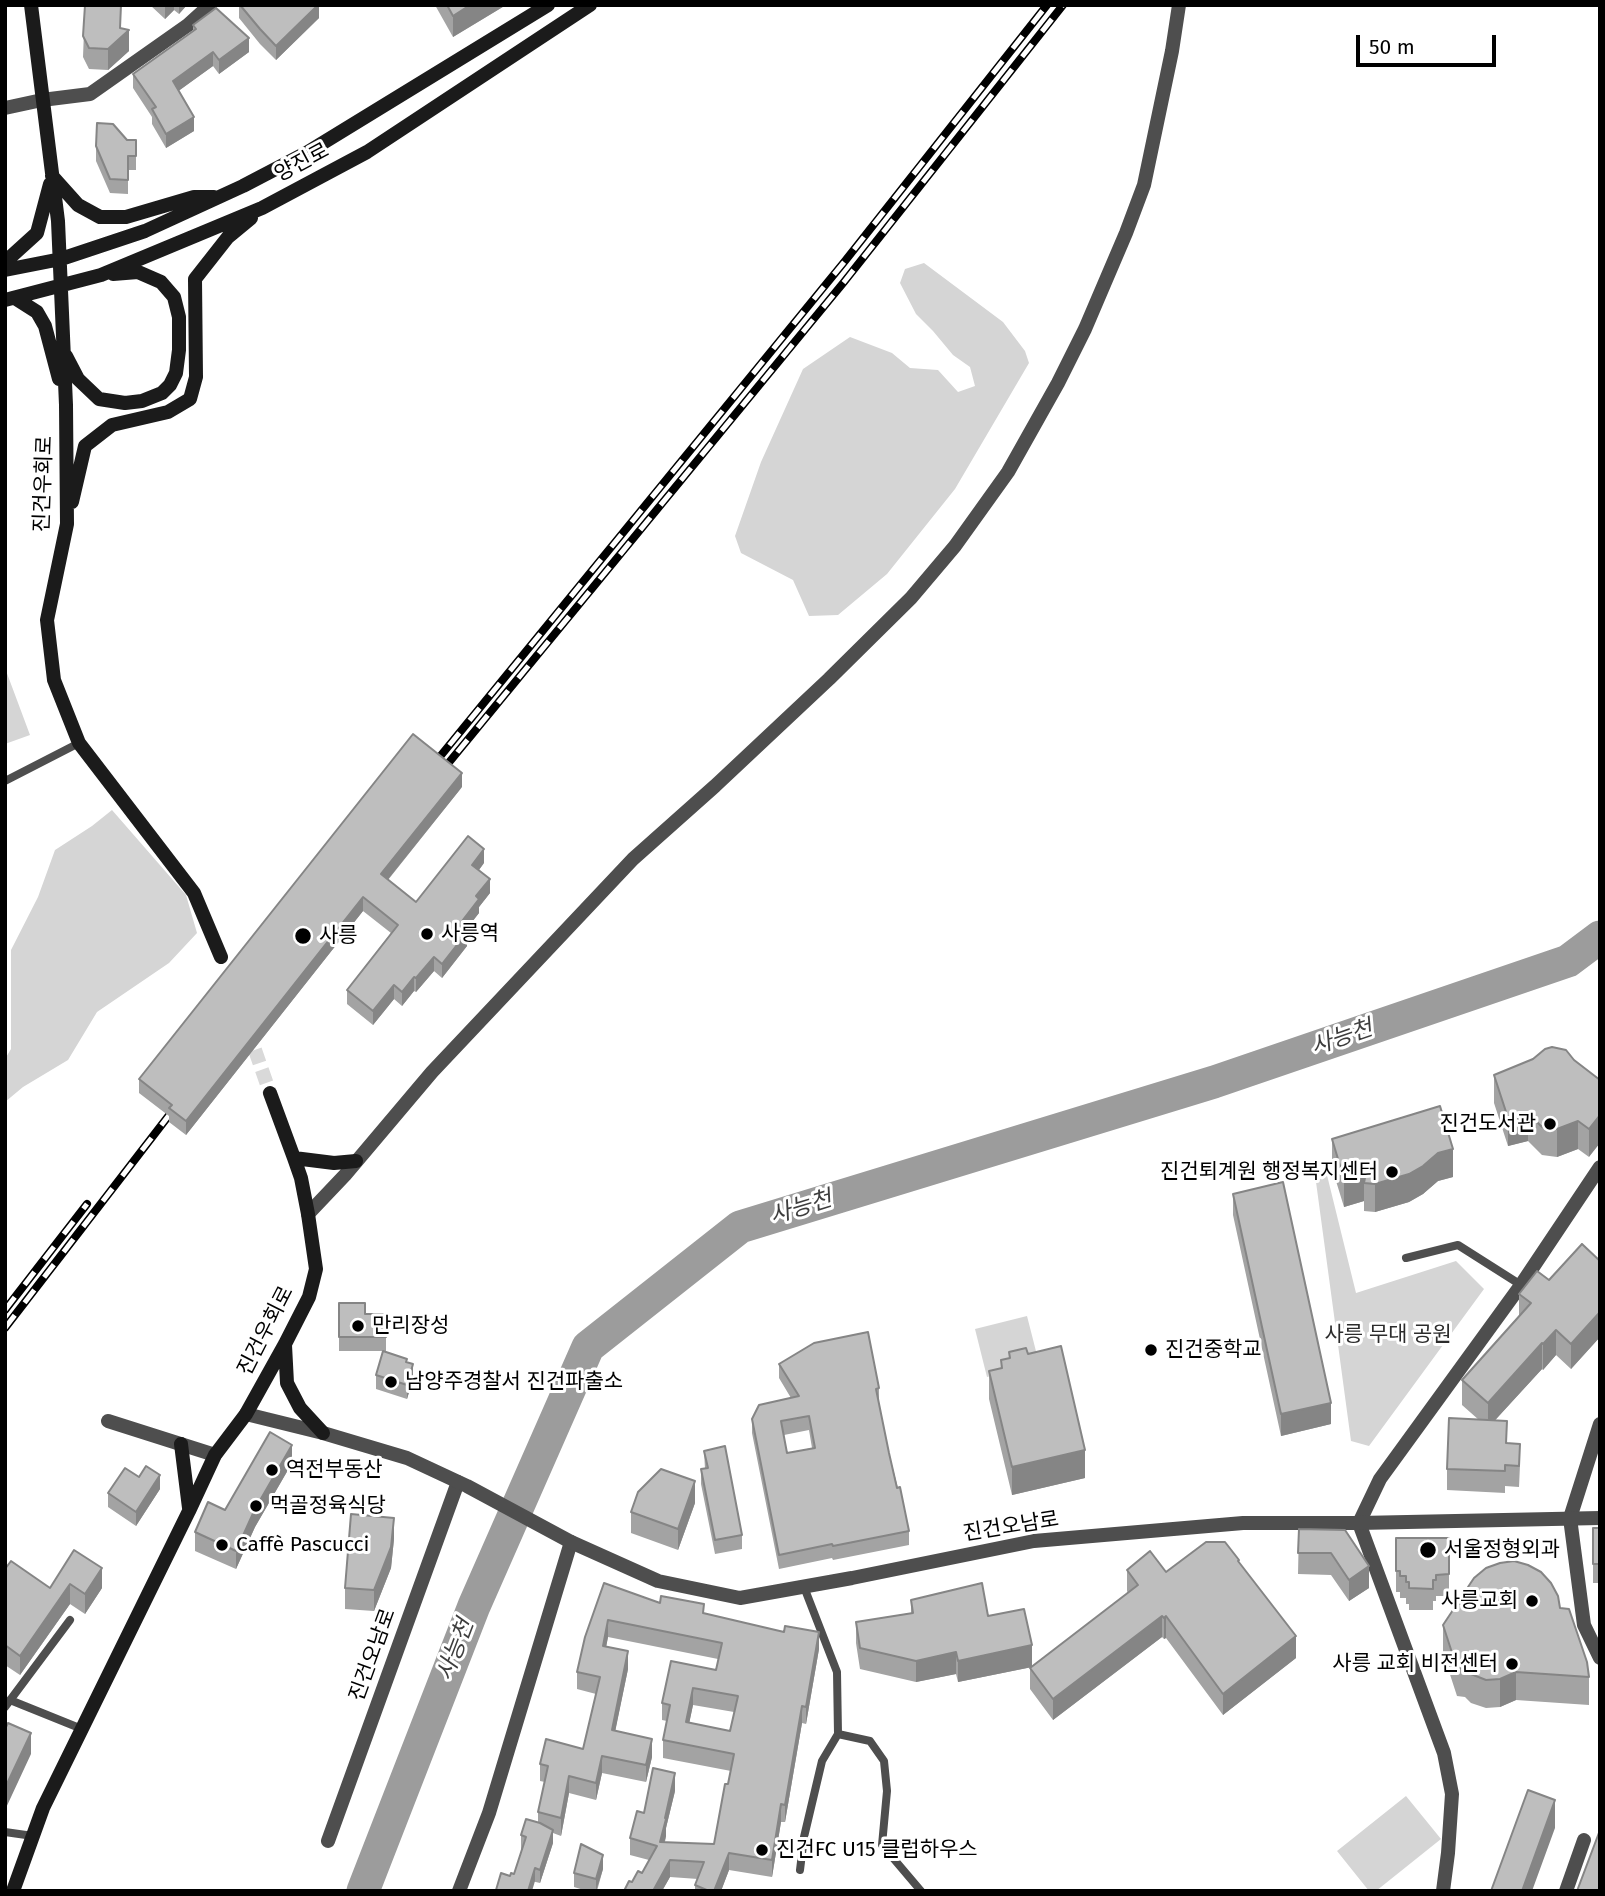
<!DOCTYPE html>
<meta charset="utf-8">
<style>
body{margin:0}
#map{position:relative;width:1605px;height:1896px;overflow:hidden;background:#fff;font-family:"Fira Sans",sans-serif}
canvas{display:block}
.frame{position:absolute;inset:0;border:7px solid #000;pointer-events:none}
.scale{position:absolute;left:1356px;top:35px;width:140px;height:32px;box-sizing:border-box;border:4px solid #000;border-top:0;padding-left:9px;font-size:21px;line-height:24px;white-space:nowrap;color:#000;-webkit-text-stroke:5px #fff;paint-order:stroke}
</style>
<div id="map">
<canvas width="1605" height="1896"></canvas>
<div class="frame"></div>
<div class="scale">50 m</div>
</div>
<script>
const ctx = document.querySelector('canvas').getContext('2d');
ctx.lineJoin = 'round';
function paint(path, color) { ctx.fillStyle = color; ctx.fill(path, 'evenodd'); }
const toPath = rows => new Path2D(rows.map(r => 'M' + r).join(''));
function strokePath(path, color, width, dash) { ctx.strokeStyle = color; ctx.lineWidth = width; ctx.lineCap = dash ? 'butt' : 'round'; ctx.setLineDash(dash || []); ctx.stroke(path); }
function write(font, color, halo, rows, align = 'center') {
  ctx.font = font + ' "Fira Sans","Noto Sans KR",sans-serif'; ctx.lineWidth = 6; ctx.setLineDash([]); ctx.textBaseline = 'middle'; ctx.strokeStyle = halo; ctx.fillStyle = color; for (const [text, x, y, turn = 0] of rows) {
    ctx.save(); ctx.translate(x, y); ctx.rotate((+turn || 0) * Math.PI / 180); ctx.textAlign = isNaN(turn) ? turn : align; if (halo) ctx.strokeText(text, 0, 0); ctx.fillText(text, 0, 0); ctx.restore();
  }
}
const green = toPath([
 [924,263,1003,322,1025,351,1029,363,955,489,887,574,838,615,809,616,793,580,741,553,735,536,761,462,803,369,850,337,892,353,910,368,938,370,958,392,975,386,970,367,953,355,933,331,916,314,900,283,905,269],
 [5,668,30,735,5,744],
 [112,810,186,895,197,933,169,963,97,1012,68,1060,23,1087,5,1102,5,1059,11,1049,11,950,38,897,55,850,92,826],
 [1326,1171,1356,1293,1456,1261,1484,1289,1369,1446,1351,1441,1316,1182],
 [1027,1316,1039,1363,987,1377,975,1329],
 [1406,1796,1441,1839,1376,1891,1369,1891,1337,1851]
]);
const river = toPath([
 [363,1891,474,1606,588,1347,740,1227,1214,1082,1568,961,1600,937]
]);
const secondaryTunnel = toPath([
 [248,1030,270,1093]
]);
const service = toPath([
 [5,781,79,743],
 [1406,1258,1458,1245,1521,1285],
 [10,1700,82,1729],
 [5,1707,70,1620],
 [838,1734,870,1741,884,1761,887,1791,882,1845,921,1891],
 [5,1832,33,1836],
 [800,1870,804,1837,822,1761,838,1734,837,1672,804,1587]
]);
const minor = toPath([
 [5,108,42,100,90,94,188,25,210,5],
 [308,1214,345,1175,432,1072,633,859,715,786,829,679,911,598,955,546,1008,472,1058,383,1085,329,1126,233,1144,185,1172,51,1179,5],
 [108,1421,215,1455],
 [1600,1424,1570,1518,1584,1625,1600,1658],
 [328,1841,458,1482],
 [459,1891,489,1813,571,1542],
 [1443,1891,1448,1853,1452,1794,1444,1753,1359,1523,1380,1479,1521,1285,1600,1167],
 [1566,1891,1584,1840]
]);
const tertiary = toPath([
 [246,1414,323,1433,407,1458,467,1486,571,1542,658,1581,740,1598,852,1578,1034,1541,1243,1523,1359,1523,1600,1518]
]);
const secondary = toPath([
 [31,5,58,221,66,405,67,524,47,620,54,680,79,743,194,893,221,957],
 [52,176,78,205,100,217,126,217,194,197,214,197],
 [5,262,37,233,50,184],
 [5,270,61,259,145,231,243,186,308,152,548,5],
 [15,298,37,312,45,326,59,379],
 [5,300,101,275,262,208,367,152,590,5],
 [66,356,78,379,99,399,125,403,142,401,162,393,170,385,176,373,179,350,179,317,174,297,161,282,138,272,113,274],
 [72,502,85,446,112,425,168,412,190,399,196,377,195,279,228,237,251,218],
 [294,1158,334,1163,356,1161],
 [285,1345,287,1383,300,1408,323,1433],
 [181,1444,189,1508],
 [13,1891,43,1808,189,1511,215,1455,246,1414,285,1344,309,1297,316,1269,308,1214,301,1178,294,1158,270,1093]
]);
const rail = toPath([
 [429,770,845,261,1047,5],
 [437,777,844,282,1063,5],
 [5,1310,87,1204],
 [5,1328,180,1101]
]);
const wall = toPath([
 [85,5,121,5,121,28,129,51,108,70,89,69,83,57],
 [150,5,187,5,179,14,174,10,165,19],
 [239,5,319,5,319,18,276,60,260,44,239,18],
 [435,5,506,5,453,37],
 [193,25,249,52,219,74,213,66,178,91,194,131,166,148,152,124,152,117,133,88,133,74,193,32],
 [127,140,136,140,136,170,128,170,128,194,110,193,96,161,96,146],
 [462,787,388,880,416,902,484,863,479,870,490,893,479,907,479,913,465,930,467,946,442,978,434,971,416,992,414,991,402,1006,394,999,373,1025,347,1004,347,990,391,933,363,911,186,1135,169,1122,169,1116,139,1093,139,1079],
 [1574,1060,1600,1080,1589,1157,1578,1149,1557,1157,1542,1155,1528,1141,1508,1146,1494,1103,1494,1075],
 [1332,1139,1453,1177,1438,1181,1423,1194,1409,1202,1375,1212,1364,1211,1364,1201,1344,1207,1332,1168],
 [1233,1194,1331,1424,1281,1436,1233,1215],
 [1600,1261,1600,1337,1571,1369,1556,1355,1543,1370,1542,1369,1495,1420,1520,1465,1519,1487,1505,1486,1505,1493,1447,1490,1447,1469,1479,1420,1462,1405,1462,1380,1519,1317,1519,1294,1549,1280],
 [339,1303,365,1314,386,1314,386,1351,339,1351],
 [1009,1352,1028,1354,1085,1478,1012,1495,989,1399,989,1371,1001,1369,1001,1360,1009,1358],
 [407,1362,413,1379,407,1399,376,1389,376,1375],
 [779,1364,879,1388,879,1403,889,1453,909,1531,909,1545,833,1560,832,1558,779,1569,752,1433,752,1419,791,1398,779,1378],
 [809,1430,812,1448,787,1453,784,1435],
 [704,1451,742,1535,742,1549,715,1554,701,1484,701,1469,705,1469],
 [292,1463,255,1527,236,1569,195,1551,195,1532],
 [139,1477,160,1489,136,1526,108,1507,108,1493],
 [695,1503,678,1550,631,1533,631,1512],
 [1593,1528,1600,1528,1600,1583,1593,1583],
 [1299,1529,1369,1566,1369,1588,1349,1601,1331,1575,1298,1574],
 [1396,1538,1449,1538,1449,1596,1436,1596,1436,1601,1433,1601,1433,1610,1409,1610,1409,1604,1406,1604,1406,1598,1400,1598,1400,1592,1396,1592],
 [394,1539,391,1568,374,1611,345,1609,345,1588],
 [74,1550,102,1588,85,1614,70,1604,20,1675,5,1665,5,1569,50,1588],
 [1239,1563,1296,1658,1223,1715,1166,1638,1164,1639,1162,1637,1053,1720,1030,1689,1030,1668,1032,1667,958,1682,956,1674,916,1682,860,1669,856,1643,856,1622,911,1613,911,1600,988,1616,1032,1666,1128,1593,1127,1591,1127,1570,1166,1572],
 [604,1583,660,1603,704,1614,819,1649,806,1724,802,1723,785,1822,781,1822,772,1877,729,1870,721,1891,695,1891,695,1885,698,1879,670,1877,662,1891,624,1891,642,1873,649,1860,630,1855,630,1838,644,1813,675,1791,666,1828,666,1836,665,1842,714,1844,731,1771,663,1758,663,1740,667,1721,662,1720,662,1703,716,1670,718,1659,608,1637,606,1647,628,1669,615,1731,652,1757,646,1782,602,1773,596,1800,569,1793,561,1836,553,1833,553,1843,540,1883,510,1876,514,1874,522,1849,521,1849,521,1835,538,1822,538,1812,545,1782,540,1781,540,1764,583,1749,596,1694,577,1689,577,1672],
 [693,1705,734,1712,730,1731,689,1723],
 [1560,1608,1589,1677,1589,1705,1516,1700,1500,1707,1486,1708,1471,1703,1465,1697,1457,1696,1443,1653,1443,1625],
 [603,1869,597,1891,587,1891,574,1887,574,1873]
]);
const shadedWall = toPath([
 [121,5,120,38,129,30,129,51,108,70,108,49],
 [165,5,174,5,174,10,165,19],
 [179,5,187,5,179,14],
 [318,5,319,5,319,18,276,60,276,46],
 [470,5,506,5,453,37,453,16],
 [249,38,249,52,219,74,219,60],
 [213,52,213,66,173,95,173,81],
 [194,117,194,131,166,148,166,134],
 [462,773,462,787,381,888,381,874],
 [484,849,484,863,472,879,472,865],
 [490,879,490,893,479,907,479,913,459,939,459,925,476,896],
 [363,897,363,911,186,1135,186,1121],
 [467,932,467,946,442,978,442,964],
 [434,957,434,971,416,992,416,978],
 [414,977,414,991,402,1006,402,992],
 [394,985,394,999,373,1025,373,1011],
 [1528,1113,1528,1141,1508,1146,1508,1118],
 [1600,1115,1600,1143,1589,1157,1589,1129],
 [1578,1121,1578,1149,1557,1157,1557,1129],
 [1453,1149,1453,1177,1438,1181,1423,1194,1409,1202,1375,1212,1375,1184,1438,1153],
 [1366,1172,1364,1183,1364,1201,1344,1207,1344,1179],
 [1600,1312,1600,1337,1571,1369,1571,1344],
 [1556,1330,1556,1355,1543,1370,1543,1344],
 [1542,1343,1542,1369,1488,1428,1488,1403],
 [413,1364,413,1379,407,1399,407,1385],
 [1331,1403,1331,1424,1281,1436,1281,1414],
 [292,1445,292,1463,255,1527,236,1569,236,1551,255,1509],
 [1085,1450,1085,1478,1012,1495,1012,1467],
 [160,1475,160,1489,136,1526,136,1512],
 [695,1481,695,1503,678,1550,678,1529],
 [394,1518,394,1539,391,1568,374,1611,374,1590],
 [1369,1566,1369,1588,1349,1601,1349,1580],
 [102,1568,102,1588,85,1614,85,1594],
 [70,1584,70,1604,20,1675,20,1656],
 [1162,1616,1162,1637,1053,1720,1053,1699],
 [1166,1616,1166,1638,1164,1639,1164,1618],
 [608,1620,608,1637,603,1663,603,1646],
 [819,1632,819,1649,806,1724,806,1707],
 [1296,1636,1296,1658,1223,1715,1223,1694],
 [1032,1645,1032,1667,958,1682,958,1661],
 [628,1651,628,1669,612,1747,612,1730],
 [956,1652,956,1674,916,1682,916,1661],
 [1516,1672,1516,1700,1500,1707,1500,1679],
 [693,1688,693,1705,686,1739,686,1722],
 [802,1706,802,1723,785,1822,785,1805],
 [31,1733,31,1754,5,1810,5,1788],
 [652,1739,652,1757,646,1782,646,1765],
 [602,1756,602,1773,596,1800,596,1783],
 [675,1773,675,1791,666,1828,666,1836,660,1859,660,1842],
 [569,1776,569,1793,561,1836,561,1818],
 [1555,1800,1555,1828,1532,1891,1522,1891],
 [781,1804,781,1822,772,1877,772,1860],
 [553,1830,553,1843,540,1883,540,1870],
 [729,1853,729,1870,721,1891,714,1891],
 [603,1855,603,1869,596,1891,596,1879],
 [670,1860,670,1877,662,1891,653,1891],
 [535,1868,535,1881,532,1891,528,1891]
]);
const building = toPath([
 [85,5,121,5,120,28,129,30,108,49,89,48,83,36,85,5],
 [240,5,318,5,276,46,260,29,240,5],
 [447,5,470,5,453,16,447,5],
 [216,8,249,38,219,60,213,52,173,81,194,117,166,134,152,109,156,107,133,74,196,29,193,25,216,8],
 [97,123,113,124,127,140,136,140,136,156,128,156,128,180,110,179,96,146,97,123],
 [413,734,462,773,381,874,416,902,468,836,484,849,472,865,490,879,476,896,479,899,459,925,467,932,442,964,434,957,416,978,414,977,402,992,394,985,373,1011,347,990,398,925,363,897,186,1121,169,1108,172,1105,139,1079,413,734],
 [1552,1047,1566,1050,1574,1060,1600,1080,1600,1115,1589,1129,1578,1121,1557,1129,1542,1127,1528,1113,1508,1118,1494,1075,1533,1059,1545,1049,1552,1047],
 [1440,1106,1453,1149,1438,1153,1423,1166,1409,1174,1375,1184,1364,1183,1366,1172,1344,1179,1332,1139,1440,1106],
 [1283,1182,1331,1403,1281,1414,1233,1194,1283,1182],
 [1582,1244,1600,1261,1600,1312,1571,1344,1556,1330,1543,1344,1542,1343,1488,1403,1462,1380,1531,1303,1519,1294,1537,1271,1549,1280,1582,1244],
 [339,1303,365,1303,365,1314,386,1314,386,1337,339,1337,339,1303],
 [868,1332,879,1388,876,1389,889,1453,897,1488,900,1487,909,1531,833,1546,832,1544,779,1555,752,1419,759,1405,799,1396,779,1364,814,1343,868,1332],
 [809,1416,815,1448,787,1453,781,1421,809,1416],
 [1061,1346,1085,1450,1012,1467,989,1371,1002,1368,1001,1360,1010,1358,1009,1352,1026,1348,1028,1354,1061,1346],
 [383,1351,407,1359,406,1362,413,1364,407,1385,376,1375,383,1351],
 [1449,1418,1507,1421,1506,1443,1520,1444,1519,1466,1505,1465,1505,1471,1447,1469,1449,1418],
 [270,1432,292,1445,255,1509,236,1551,195,1532,208,1502,225,1510,270,1432],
 [725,1446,742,1535,715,1540,701,1469,708,1468,704,1451,725,1446],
 [146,1466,160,1475,136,1512,108,1493,125,1468,139,1477,146,1466],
 [661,1469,695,1481,678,1529,631,1512,638,1492,661,1469],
 [351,1514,394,1518,391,1547,374,1590,345,1588,351,1514],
 [1593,1528,1600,1528,1600,1564,1593,1564,1593,1528],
 [1299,1529,1345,1530,1369,1566,1349,1580,1331,1553,1298,1553,1299,1529],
 [1396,1538,1449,1538,1449,1574,1436,1575,1436,1580,1433,1580,1433,1589,1409,1588,1409,1582,1406,1582,1406,1576,1400,1576,1400,1571,1396,1571,1396,1538],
 [1206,1542,1225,1542,1239,1560,1238,1561,1296,1636,1223,1694,1166,1616,1164,1618,1162,1616,1053,1699,1030,1668,1138,1585,1127,1570,1150,1551,1166,1572,1206,1542],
 [74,1550,102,1568,85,1594,70,1584,20,1656,5,1645,5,1569,11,1561,50,1588,74,1550],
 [1514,1561,1528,1565,1541,1572,1551,1583,1558,1596,1560,1608,1569,1609,1587,1662,1589,1677,1516,1672,1500,1679,1486,1680,1471,1674,1465,1669,1457,1668,1443,1625,1457,1604,1462,1604,1466,1590,1474,1578,1486,1568,1500,1563,1514,1561],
 [604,1583,660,1603,661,1596,704,1604,703,1613,784,1632,785,1626,819,1632,806,1707,802,1706,785,1805,781,1804,772,1860,729,1853,714,1891,709,1891,695,1885,704,1862,670,1860,653,1891,624,1891,629,1881,632,1882,638,1871,642,1873,657,1846,630,1838,637,1811,644,1813,653,1768,675,1773,665,1818,666,1819,660,1842,714,1844,725,1784,728,1784,734,1754,663,1740,670,1705,662,1703,671,1661,716,1670,722,1643,608,1620,603,1646,628,1651,612,1730,652,1739,646,1765,602,1756,596,1783,569,1776,561,1818,538,1812,548,1766,540,1764,546,1739,583,1749,600,1677,577,1672,585,1637,604,1583],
 [693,1688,738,1696,730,1731,686,1722,693,1688],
 [982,1583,988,1616,1024,1609,1032,1645,958,1661,956,1652,916,1661,860,1648,856,1622,913,1613,911,1600,982,1583],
 [8,1723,31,1733,5,1788,5,1729,8,1723],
 [1528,1790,1555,1800,1522,1891,1491,1891,1528,1790],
 [526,1819,540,1823,553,1830,540,1870,535,1868,528,1891,496,1890,501,1873,510,1876,511,1873,514,1874,526,1837,521,1835,526,1819],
 [1600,1830,1600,1891,1577,1891,1600,1830],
 [581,1844,603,1855,596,1879,574,1873,581,1844]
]);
const markers = [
 [427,934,7,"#000"],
 [303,936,9,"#000"],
 [1550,1124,7,"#000"],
 [1392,1172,7,"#000"],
 [358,1326,7,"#000"],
 [1151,1350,7,"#000"],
 [391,1382,7,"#000"],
 [272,1470,7,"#000"],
 [256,1506,7,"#000"],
 [222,1545,7,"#000"],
 [1428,1550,9,"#000"],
 [1532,1601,7,"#000"],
 [1512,1664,7,"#000"],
 [762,1850,7,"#000"]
];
const streetNames = [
 ["양진로",302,163,-28],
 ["진건우회로",44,484,-88],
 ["진건우회로",266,1331,-63],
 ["진건오남로",1011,1527,-9],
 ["진건오남로",373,1655,-70]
];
const poiNames = [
 ["사릉역",441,934],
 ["사릉",319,936],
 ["진건도서관",1536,1124,"right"],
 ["진건퇴계원 행정복지센터",1378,1172,"right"],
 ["만리장성",372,1326],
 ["진건중학교",1165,1350],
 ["남양주경찰서 진건파출소",405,1382],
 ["역전부동산",286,1470],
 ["먹골정육식당",270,1506],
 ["Caffè Pascucci",236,1545],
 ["서울정형외과",1444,1550],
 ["사릉교회",1518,1601,"right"],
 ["사릉 교회 비전센터",1498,1664,"right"],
 ["진건FC U15 클럽하우스",776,1850]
];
const parkNames = [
 ["사릉 무대 공원",1388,1335]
];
const waterNames = [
 ["사능천",1342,1038,-19],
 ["사능천",801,1208,-17],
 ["사능천",456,1650,-69]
];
paint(green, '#d5d5d5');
strokePath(river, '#9c9c9c', 33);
strokePath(secondaryTunnel, '#d9d9d9', 14, [14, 7]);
strokePath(service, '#4e4e4e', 8);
strokePath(minor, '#4e4e4e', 14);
strokePath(tertiary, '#4e4e4e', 14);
strokePath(secondary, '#1b1b1b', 14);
strokePath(rail, '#000', 8);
strokePath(rail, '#fff', 5, [16]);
paint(wall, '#a3a3a3');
paint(shadedWall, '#858585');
paint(building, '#bebebe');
strokePath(building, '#858585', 2);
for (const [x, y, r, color] of markers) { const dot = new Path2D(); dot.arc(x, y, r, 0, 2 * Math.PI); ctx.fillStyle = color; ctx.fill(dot); strokePath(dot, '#fff', 2.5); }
write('21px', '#000', '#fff', streetNames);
write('21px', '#000', '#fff', poiNames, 'left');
write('21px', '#2c2c2c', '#fff', parkNames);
write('italic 23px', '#3d3d3d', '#fff', waterNames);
</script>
